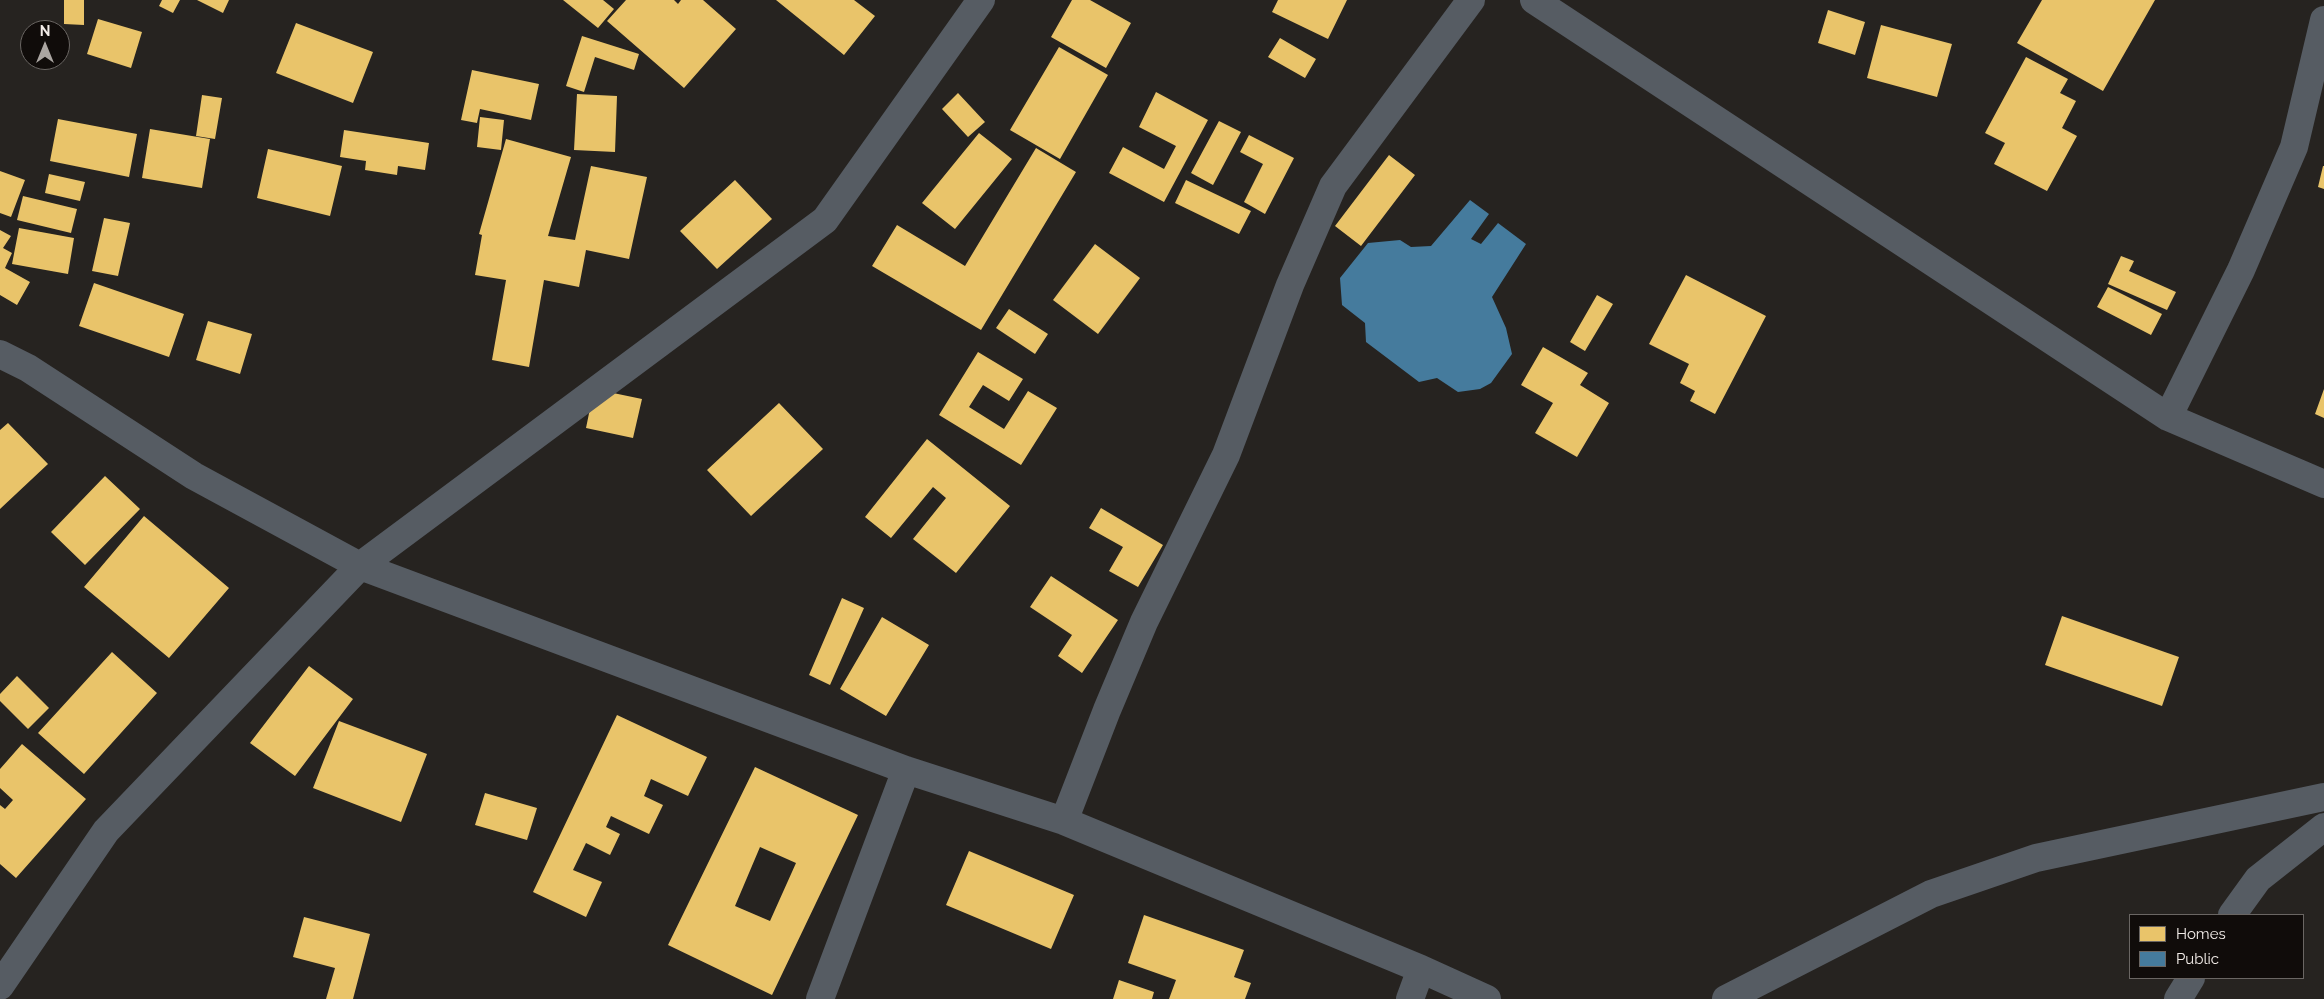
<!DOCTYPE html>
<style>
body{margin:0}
#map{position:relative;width:2324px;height:999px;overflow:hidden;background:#262320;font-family:Raleway,sans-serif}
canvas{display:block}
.legend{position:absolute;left:2129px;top:914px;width:175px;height:65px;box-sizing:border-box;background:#100c0a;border:1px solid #6a6663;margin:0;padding:6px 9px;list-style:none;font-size:15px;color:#f2ece8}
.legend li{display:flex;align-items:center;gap:10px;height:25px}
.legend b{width:25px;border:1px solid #6a6663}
.north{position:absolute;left:20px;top:20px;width:50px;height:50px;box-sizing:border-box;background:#100c0a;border:1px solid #6a6663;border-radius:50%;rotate:0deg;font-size:14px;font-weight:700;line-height:20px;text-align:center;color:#f2ece8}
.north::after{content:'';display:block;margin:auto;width:18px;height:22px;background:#aba6a2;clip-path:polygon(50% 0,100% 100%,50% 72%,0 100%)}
</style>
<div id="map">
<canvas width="2324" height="999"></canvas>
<ul class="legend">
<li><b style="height:14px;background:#e9c46a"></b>Homes</li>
<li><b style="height:14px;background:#457b9d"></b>Public</li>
</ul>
<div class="north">N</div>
</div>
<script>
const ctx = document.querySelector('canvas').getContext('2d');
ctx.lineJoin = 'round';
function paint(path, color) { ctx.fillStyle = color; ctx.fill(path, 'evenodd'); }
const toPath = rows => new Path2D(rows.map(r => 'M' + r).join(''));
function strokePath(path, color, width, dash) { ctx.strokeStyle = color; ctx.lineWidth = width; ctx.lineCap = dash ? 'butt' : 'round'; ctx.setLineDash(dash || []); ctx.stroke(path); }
const homes = toPath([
 [64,0,84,0,84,25,64,24],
 [162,0,180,0,173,13,159,6],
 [197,0,229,0,223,13],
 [563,0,603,0,614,9,598,28],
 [626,0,674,0,678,4,681,0,703,0,736,29,684,88,607,21],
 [776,0,854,0,875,16,844,55],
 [1072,0,1090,0,1131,23,1106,68,1051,37],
 [1278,0,1347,0,1328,39,1272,12],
 [2042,0,2155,0,2103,91,2017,43],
 [1828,10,1865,22,1855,55,1818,43],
 [98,19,142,32,131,68,87,54],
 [296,23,373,52,353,103,276,73],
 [1881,25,1952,44,1937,97,1867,78],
 [582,36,639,54,634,70,595,57,584,92,566,86],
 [1280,38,1316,59,1305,78,1268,57],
 [1059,47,1108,75,1060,159,1010,130],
 [2026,57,2068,79,2060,93,2076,101,2062,128,2077,136,2047,191,1994,164,2005,143,1985,133],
 [472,70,539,84,531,120,480,109,477,123,461,120],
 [1156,92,1208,120,1164,202,1109,173,1123,147,1164,169,1176,146,1139,127],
 [958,93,985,122,968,137,942,109],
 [577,94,617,96,615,152,574,150],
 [202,95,222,98,215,139,196,136],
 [480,117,504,120,501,150,477,147],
 [58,119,137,134,129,177,50,161],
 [1219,121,1241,132,1213,185,1191,173],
 [150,129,210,139,202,188,142,178],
 [344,130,429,143,425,170,398,166,397,175,365,170,366,161,340,157],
 [979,133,1012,159,955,229,922,203],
 [1249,135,1294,158,1265,214,1244,202,1263,164,1240,152],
 [506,139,571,157,548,236,575,240,591,166,647,177,629,259,586,250,579,287,544,280,529,367,492,360,506,280,475,275,482,235,479,234],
 [1036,148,1076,172,981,330,872,266,897,225,965,266],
 [268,149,342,166,330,216,257,198],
 [1389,155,1415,175,1361,246,1335,226],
 [2323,166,2324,166,2324,189,2318,187],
 [0,171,25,180,11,217,0,213],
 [49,174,85,182,80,201,45,193],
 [735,180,772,219,717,269,680,231],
 [1186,180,1251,211,1239,234,1175,203],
 [23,196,77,209,71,233,17,220],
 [104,218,130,223,118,276,92,271],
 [19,228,74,238,68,274,12,264],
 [0,230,11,236,3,248,12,253,5,268,30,282,17,305,0,295],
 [1095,244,1140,278,1098,334,1053,300],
 [2121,256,2134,261,2129,271,2176,292,2167,310,2108,284],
 [1686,275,1766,316,1715,414,1690,401,1695,391,1680,383,1689,364,1649,344],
 [94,283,184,314,169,357,79,326],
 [2108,287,2162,314,2151,335,2097,307],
 [1597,295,1613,304,1585,351,1570,342],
 [1009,309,1048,334,1035,354,996,328],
 [208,321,252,334,240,374,196,360],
 [1543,347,1588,373,1580,385,1609,403,1577,457,1535,433,1553,403,1521,385],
 [978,352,1023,379,1009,401,983,385,969,407,1004,429,1028,391,1057,408,1021,465,939,415],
 [594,389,642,399,633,438,586,428],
 [2324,389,2324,418,2315,414],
 [779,403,823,449,751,516,707,470],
 [8,423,48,464,0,509,0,430],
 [927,439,1010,506,956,573,913,539,946,498,933,487,891,538,865,517],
 [105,476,140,509,85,565,51,532],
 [1101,508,1163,545,1138,587,1109,571,1123,547,1089,528],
 [144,516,229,588,169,658,84,587],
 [1051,576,1118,620,1082,673,1058,656,1072,635,1030,607],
 [842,598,864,608,830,685,809,675],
 [2062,616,2179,657,2162,706,2045,665],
 [882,617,929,645,886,716,840,689],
 [112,652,157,693,84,774,38,733],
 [309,666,353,699,295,776,250,743],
 [17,676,49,708,28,729,0,701,0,694],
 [617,715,707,757,688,796,651,779,644,796,663,805,649,834,611,816,606,827,620,834,610,855,586,843,573,870,602,882,586,917,533,892],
 [339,721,427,754,401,822,313,788],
 [22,744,86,799,16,878,0,864,0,805,5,809,13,800,0,788,0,769],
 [755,767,858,815,772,995,668,945],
 [760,847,796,863,770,921,735,906],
 [485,793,537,808,527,840,475,825],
 [969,851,1074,895,1051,949,946,905],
 [1144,915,1244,950,1234,977,1251,983,1245,999,1169,999,1176,980,1128,963],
 [304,917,370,934,353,999,326,999,335,968,293,957],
 [1119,980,1154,992,1152,999,1113,999]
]);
const public = toPath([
 [1470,200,1489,214,1471,239,1481,244,1498,223,1526,244,1492,297,1506,328,1512,354,1491,383,1480,389,1458,392,1437,378,1419,382,1366,342,1365,323,1342,305,1340,278,1368,243,1400,240,1411,247,1431,246]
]);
const street = toPath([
 [1534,0,2168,417,2324,484],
 [0,354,28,368,194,476,360,566,906,770,1064,821,1421,969,1487,999],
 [2168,417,2241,270,2294,147,2324,20],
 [1064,821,1107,710,1144,622,1226,455,1290,285,1333,186,1471,0],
 [2232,915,2258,879,2324,827],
 [0,986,106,831,360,566,825,220,981,0],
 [820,999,906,770],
 [1410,999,1421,969],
 [1726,999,1931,894,2036,858,2324,797],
 [2178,999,2191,978]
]);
paint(homes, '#e9c46a');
paint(public, '#457b9d');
strokePath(street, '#565c63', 28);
</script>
